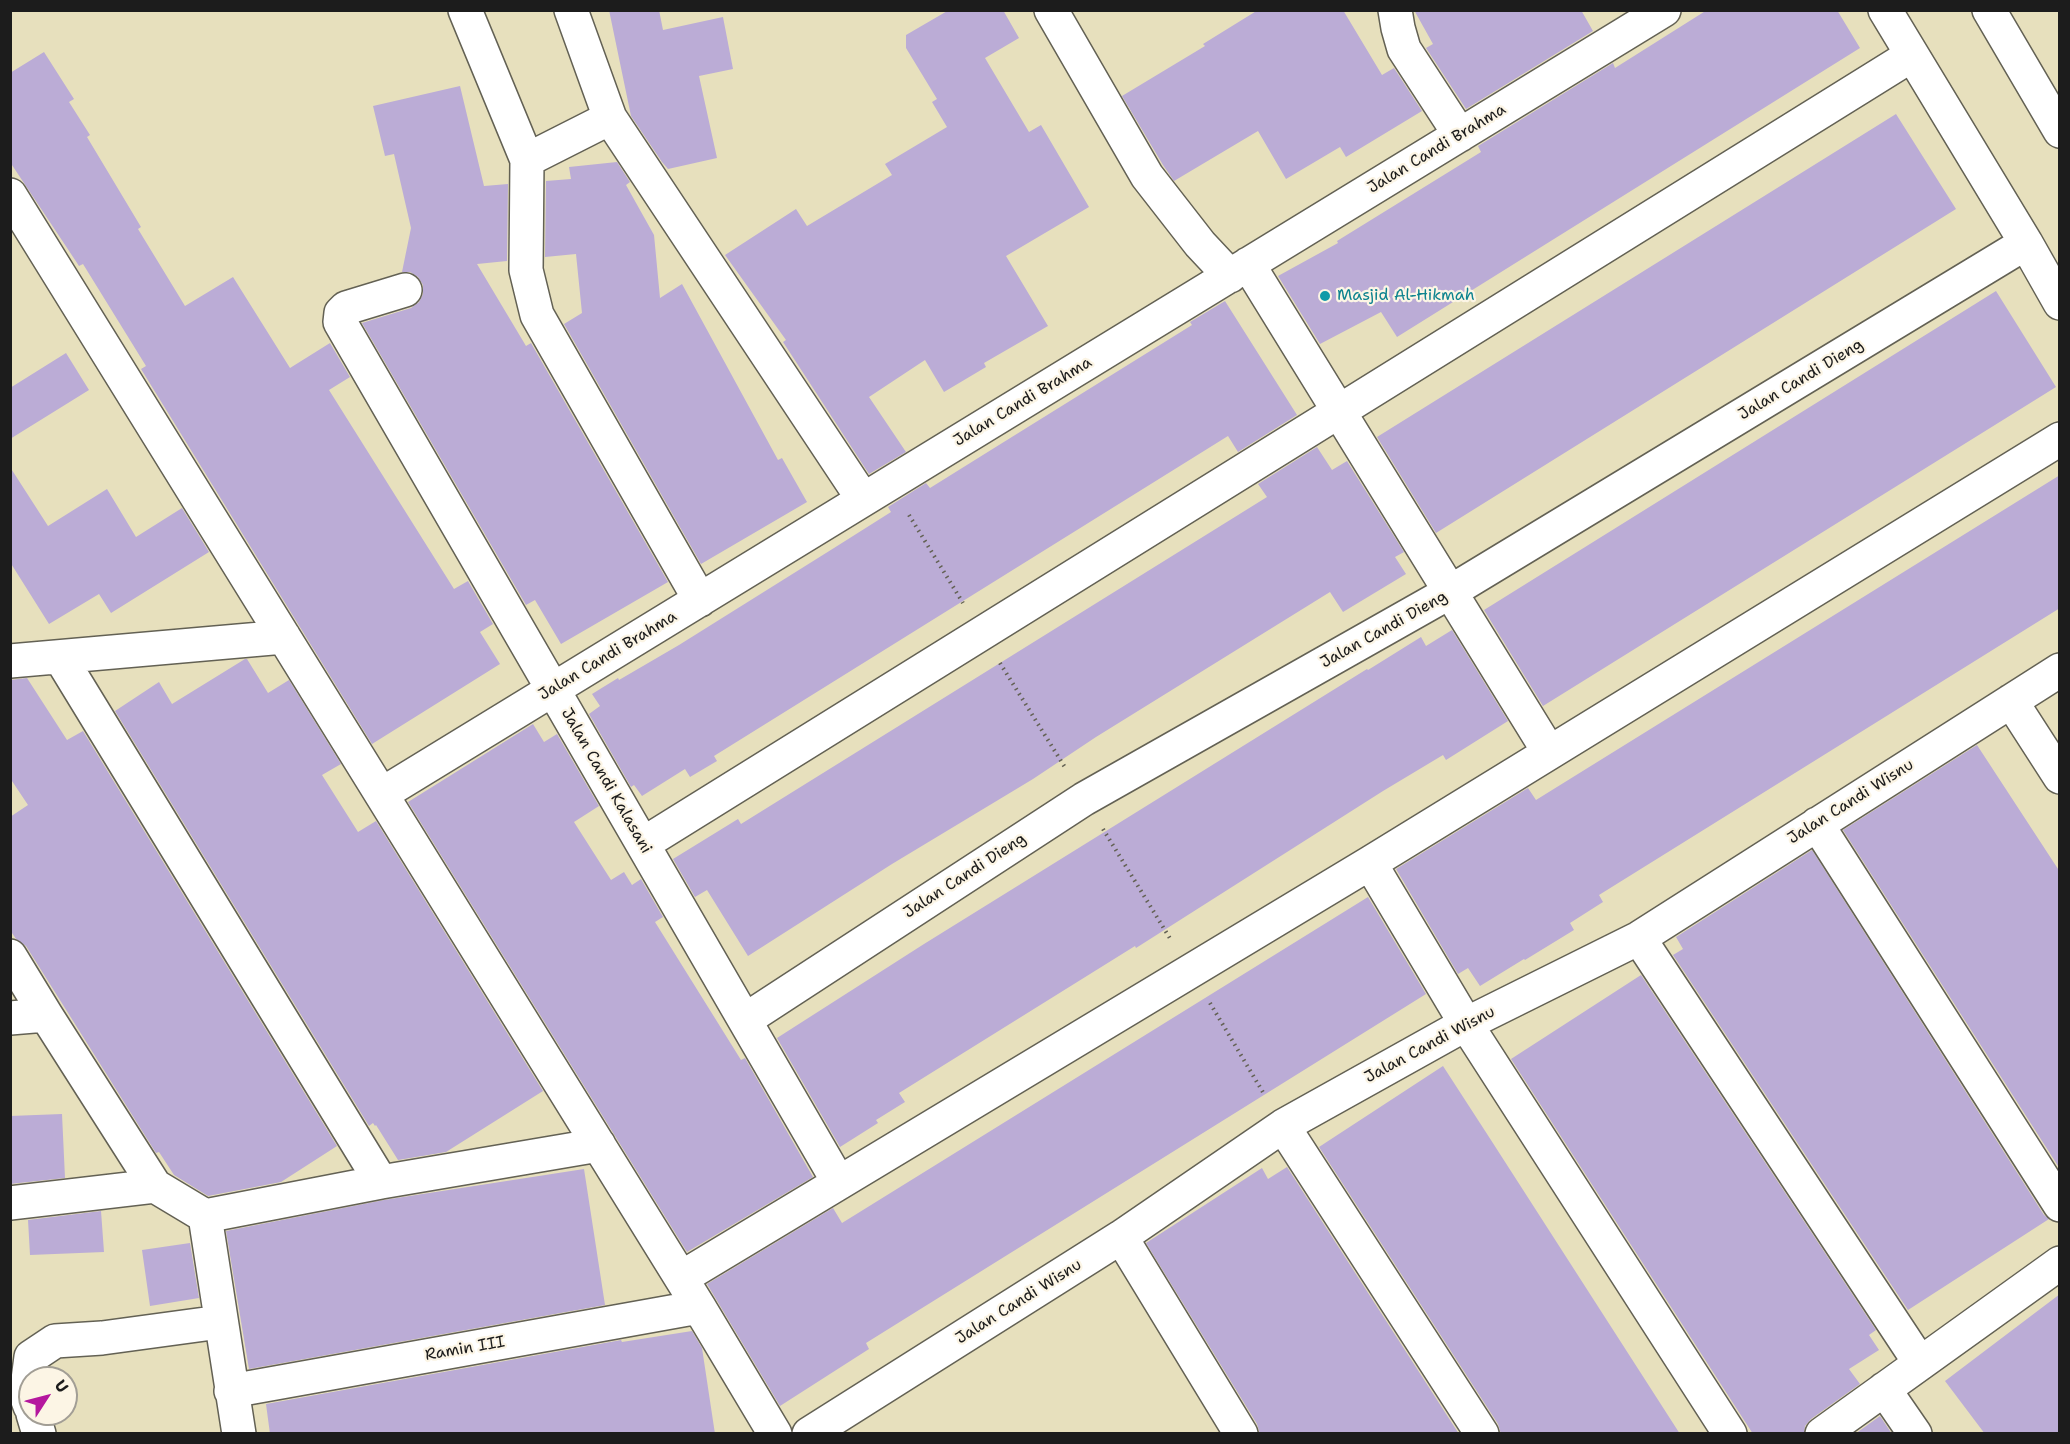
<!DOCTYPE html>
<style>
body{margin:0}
#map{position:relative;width:2070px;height:1444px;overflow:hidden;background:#e7e0bd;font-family:"Shantell Sans",sans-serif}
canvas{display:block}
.frame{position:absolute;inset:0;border:12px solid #1c1c1c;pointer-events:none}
.north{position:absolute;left:18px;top:1366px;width:60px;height:60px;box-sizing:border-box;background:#fcf5e5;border:2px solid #a29e95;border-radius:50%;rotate:54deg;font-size:16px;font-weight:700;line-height:24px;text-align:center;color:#1c1c1c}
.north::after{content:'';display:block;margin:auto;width:21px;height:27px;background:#b5179e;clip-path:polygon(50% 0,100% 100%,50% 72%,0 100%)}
</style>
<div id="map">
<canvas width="2070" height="1444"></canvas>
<div class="frame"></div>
<div class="north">U</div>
</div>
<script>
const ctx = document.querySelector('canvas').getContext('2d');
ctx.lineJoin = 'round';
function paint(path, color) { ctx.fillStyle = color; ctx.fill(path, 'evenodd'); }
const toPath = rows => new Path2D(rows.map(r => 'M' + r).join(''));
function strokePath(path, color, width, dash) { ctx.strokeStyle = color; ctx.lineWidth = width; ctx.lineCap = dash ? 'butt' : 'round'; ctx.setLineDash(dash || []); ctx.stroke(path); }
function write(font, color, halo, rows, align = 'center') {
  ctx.font = font + ' "Shantell Sans",sans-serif'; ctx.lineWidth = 4.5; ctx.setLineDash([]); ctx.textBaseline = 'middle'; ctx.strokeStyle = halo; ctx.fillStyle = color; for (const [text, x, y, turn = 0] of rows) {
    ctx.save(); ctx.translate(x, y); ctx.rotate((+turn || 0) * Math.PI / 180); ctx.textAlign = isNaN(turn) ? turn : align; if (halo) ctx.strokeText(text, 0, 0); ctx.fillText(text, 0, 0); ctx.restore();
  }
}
const building = toPath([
 [609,10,659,10,663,30,723,17,733,69,699,76,717,158,668,169,662,162,631,116],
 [949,10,1003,10,1019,38,985,58,1029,132,1041,125,1089,207,1006,256,1048,326,984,363,986,367,944,392,925,360,869,397,906,452,869,474,783,342,786,340,725,255,796,209,807,226,892,175,885,164,947,127,932,102,937,99,906,48,906,35],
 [1258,10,1343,10,1382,75,1394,68,1422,111,1346,157,1340,147,1286,179,1258,131,1174,181,1163,165,1122,96,1205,46,1203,44],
 [1414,10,1581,10,1593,31,1466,109,1426,48,1433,44],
 [1707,10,1837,10,1860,48,1397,337,1381,312,1320,344,1278,276,1338,243,1337,241,1481,152,1478,146,1613,63,1615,68],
 [44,52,74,99,69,102,90,135,87,137,141,227,138,229,185,306,233,277,290,368,330,343,350,377,329,390,454,589,468,581,493,624,480,632,500,664,372,744,141,369,146,366,83,264,79,266,10,162,10,73],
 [460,86,484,186,508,184,507,261,477,264,526,346,531,343,668,582,561,644,535,600,526,605,362,323,411,308,419,302,423,294,423,285,418,277,410,272,402,272,411,228,394,154,385,156,373,106],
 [1896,114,1956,209,1436,533,1377,437],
 [617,162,630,182,626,185,654,235,660,298,682,284,778,460,782,458,807,502,701,564,564,324,582,313,576,254,545,257,546,181,571,179,569,167],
 [1996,291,2056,387,1543,706,1484,610],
 [1225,301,1297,415,1238,452,1228,436,714,756,717,761,690,777,685,769,642,796,634,785,631,787,589,714,600,706,592,694,618,678,619,680,679,645,834,548,891,512,888,507,926,483,930,488,999,445,1192,325,1190,322],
 [66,353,89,390,10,439,10,388],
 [1317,447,1332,470,1347,461,1404,552,1395,557,1406,574,1343,612,1330,592,1096,737,1033,779,892,864,748,956,707,890,695,897,673,859,738,819,741,824,1267,497,1258,484],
 [10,467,48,526,107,489,136,537,182,508,209,552,111,613,99,594,49,624,10,562],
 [2060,475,2060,608,1599,895,1603,902,1570,923,1574,930,1525,960,1524,959,1480,986,1468,968,1458,974,1396,869,1528,788,1536,800],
 [1452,630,1508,721,1446,760,1443,755,1383,791,1136,948,1135,946,899,1093,905,1102,876,1120,878,1123,840,1147,777,1038,924,944,1367,669,1368,670,1421,637,1426,646],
 [245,659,247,659,268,693,289,680,341,764,322,775,358,832,376,821,543,1091,446,1152,398,1160,376,1125,375,1126,373,1123,369,1126,115,711,159,682,172,704],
 [27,678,67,740,83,731,337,1146,281,1182,208,1196,174,1175,159,1152,156,1153,26,946,16,939,10,930,10,817,28,805,10,778,10,680],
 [533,724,544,742,557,734,599,806,574,822,611,880,624,872,632,885,641,879,663,917,655,922,741,1060,745,1058,813,1177,687,1252,408,802],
 [1977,745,2060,872,2060,1169,1843,830],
 [1812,850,2044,1215,2049,1219,1908,1310,1673,955,1683,949,1676,937],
 [1368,897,1426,994,866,1343,869,1349,780,1406,707,1284,833,1208,842,1223],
 [1641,975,1876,1330,1869,1335,1879,1350,1849,1369,1860,1384,1811,1419,1805,1426,1804,1434,1753,1434,1511,1059],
 [1443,1066,1489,1137,1680,1434,1501,1434,1498,1424,1319,1147],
 [62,1114,65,1178,10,1184,10,1116],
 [1287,1167,1459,1434,1260,1434,1257,1424,1146,1243,1262,1168,1268,1179],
 [584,1169,605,1305,249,1369,226,1231,384,1200],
 [101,1211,104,1252,30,1255,28,1220],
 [190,1243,199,1298,150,1306,142,1250],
 [2060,1294,2060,1434,1985,1434,1945,1381],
 [692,1331,702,1348,715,1434,270,1434,266,1404,616,1341,621,1340,622,1342],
 [1880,1416,1892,1434,1855,1434]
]);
const path = toPath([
 [909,515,963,603],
 [1000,663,1066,769],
 [1103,829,1171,940],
 [1210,1003,1264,1094]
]);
const minor = toPath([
 [465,10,527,160,526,270,537,315,700,600],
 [571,10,610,118],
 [1051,10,1147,176,1200,244,1230,276],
 [1395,10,1398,28,1404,49,1460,135],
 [1885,10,2026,243,2060,303],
 [1989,10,2060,131],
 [527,160,610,118,863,499],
 [10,195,699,1307,775,1434],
 [1248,264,1549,752],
 [405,290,346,308,341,313,340,322,839,1183],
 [60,657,381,1182],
 [10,661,284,637],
 [2011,701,2060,777],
 [382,794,1664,10],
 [1817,824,2060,1205],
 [643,844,1912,55],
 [1370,863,1466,1024,1730,1434],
 [1639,938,1920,1363],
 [10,956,46,1015,155,1186,205,1216],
 [10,1018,46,1015],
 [745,1020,1084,799,1450,592,2026,243],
 [1283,1126,1482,1434],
 [10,1203,155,1186],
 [1121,1237,1241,1434],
 [681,1278,1370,863,2060,439],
 [1884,1389,1915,1434],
 [231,1391,699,1307],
 [30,1406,26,1395,31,1357,55,1341,102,1338,220,1322],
 [33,1414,39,1434],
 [239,1434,205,1216,381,1182,599,1145],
 [809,1434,1121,1237,1283,1126,1466,1024,1639,938,2060,670],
 [1822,1434,2060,1263]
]);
const markers = [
 [1325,296,6,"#0f9aa8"]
];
const streetNames = [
 ["Jalan Candi Brahma",1437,149,-31],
 ["Jalan Candi Dieng",1801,380,-31],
 ["Jalan Candi Brahma",1023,402,-31],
 ["Jalan Candi Dieng",1384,630,-29],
 ["Jalan Candi Brahma",608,656,-31],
 ["Jalan Candi Kalasani",606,781,60],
 ["Jalan Candi Wisnu",1851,802,-32],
 ["Jalan Candi Dieng",965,876,-33],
 ["Jalan Candi Wisnu",1430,1045,-28],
 ["Jalan Candi Wisnu",1019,1302,-32],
 ["Ramin III",465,1349,-10]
];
const cultureNames = [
 ["Masjid Al-Hikmah",1337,296]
];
paint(building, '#bbacd6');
strokePath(minor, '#636154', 36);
strokePath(path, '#636154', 4, [1.5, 4.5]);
strokePath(minor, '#fff', 33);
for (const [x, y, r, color] of markers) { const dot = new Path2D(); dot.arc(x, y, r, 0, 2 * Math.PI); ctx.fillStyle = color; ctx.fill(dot); strokePath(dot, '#fcf5e5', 2); }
write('16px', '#1c1c1c', '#fcf5e5', streetNames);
write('16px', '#0d838f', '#fcf5e5', cultureNames, 'left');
</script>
